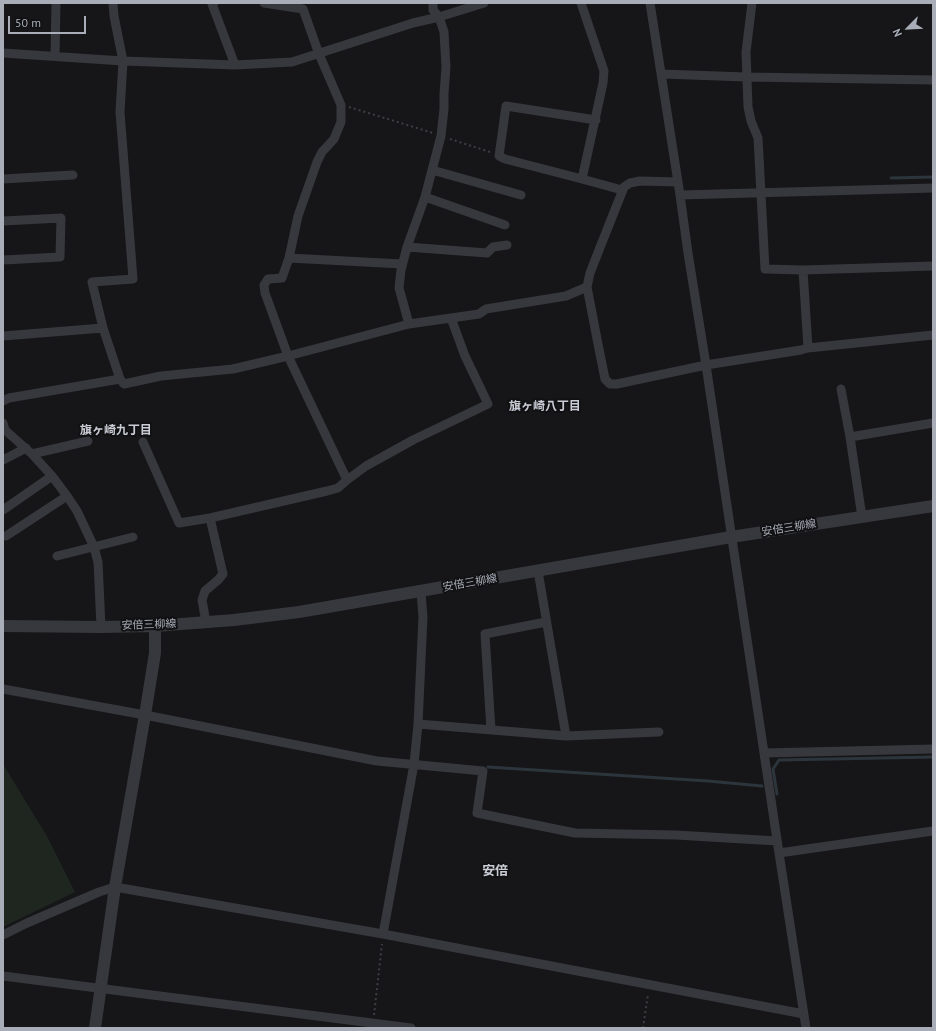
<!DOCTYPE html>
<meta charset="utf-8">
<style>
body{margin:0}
#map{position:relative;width:936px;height:1031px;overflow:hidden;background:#161618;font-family:"PT Sans",sans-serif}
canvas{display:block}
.frame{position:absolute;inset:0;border:4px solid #a8adb8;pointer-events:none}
.north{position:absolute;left:888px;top:8px;width:40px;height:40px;-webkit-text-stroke:3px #111113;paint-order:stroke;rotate:246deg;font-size:11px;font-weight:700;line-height:16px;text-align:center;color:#a8adb8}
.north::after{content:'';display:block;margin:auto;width:14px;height:18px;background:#a8adb8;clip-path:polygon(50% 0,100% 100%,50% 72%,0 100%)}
.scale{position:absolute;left:8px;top:16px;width:78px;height:18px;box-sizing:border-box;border:2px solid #a8adb8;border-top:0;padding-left:5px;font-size:12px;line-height:14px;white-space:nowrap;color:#a8adb8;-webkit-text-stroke:3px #111113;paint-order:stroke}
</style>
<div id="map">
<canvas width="936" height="1031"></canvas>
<div class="frame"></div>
<div class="north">N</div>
<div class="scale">50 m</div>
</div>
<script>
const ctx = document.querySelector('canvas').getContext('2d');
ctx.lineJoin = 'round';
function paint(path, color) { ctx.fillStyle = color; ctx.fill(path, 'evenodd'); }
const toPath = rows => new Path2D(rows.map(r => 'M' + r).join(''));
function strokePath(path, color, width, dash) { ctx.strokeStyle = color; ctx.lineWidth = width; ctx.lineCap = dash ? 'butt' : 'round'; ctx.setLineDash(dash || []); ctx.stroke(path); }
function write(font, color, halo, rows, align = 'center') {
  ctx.font = font + ' "PT Sans","Noto Sans JP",sans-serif'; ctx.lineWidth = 4; ctx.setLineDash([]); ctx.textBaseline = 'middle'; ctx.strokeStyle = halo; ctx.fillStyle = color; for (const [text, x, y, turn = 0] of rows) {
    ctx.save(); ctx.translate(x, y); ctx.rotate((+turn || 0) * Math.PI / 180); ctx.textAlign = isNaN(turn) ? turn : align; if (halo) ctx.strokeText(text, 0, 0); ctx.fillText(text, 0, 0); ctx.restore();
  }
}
const green = toPath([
 [3,764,48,838,75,892,3,927]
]);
const stream = toPath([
 [891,178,933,177],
 [488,767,708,781,762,786],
 [777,794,773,769,779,760,933,757]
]);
const path = toPath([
 [349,107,433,133],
 [450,139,490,152],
 [374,1015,382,944],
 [643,1028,648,994]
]);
const minor = toPath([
 [113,3,114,16,123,61,120,112,133,279,92,282,103,328,120,379,124,384,161,376,233,369,288,356,409,324],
 [214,3,212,4,235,65],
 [433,3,433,10,439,17,444,32,446,67,444,94,444,109,441,136,425,197,407,247,401,270,399,288,409,324,479,314,486,309,566,296,587,287,590,273,599,250,624,187,630,183,640,181,678,182],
 [581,3,604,71,603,83,582,179,622,190],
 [650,3,680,195,688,253,706,365,779,853,806,1028],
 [752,3,746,52,748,107,751,121,758,138,765,269,803,270,933,266],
 [3,53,123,61,235,65,292,62,413,23,439,17,484,3],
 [55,56,56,3],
 [662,74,746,77,933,80],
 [432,170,521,195],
 [3,179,73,175],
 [582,179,505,159,499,156,506,106,596,120],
 [680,195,933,188],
 [425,197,505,225],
 [3,221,61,218,60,257,3,260],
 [407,247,487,253,493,247,507,245],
 [289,258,402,264],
 [803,270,808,348,933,335],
 [587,287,598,344,605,379,610,384,617,384,706,365,801,350,808,348],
 [3,336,103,328],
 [841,389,850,437],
 [3,401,9,398,120,379],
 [3,423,5,430,32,454,52,476,67,496,77,511,94,547,98,562,101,627],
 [143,442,179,523,210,518],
 [32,454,88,441],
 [3,460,26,448],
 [347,480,366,466,413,440,488,404,465,356,451,318],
 [3,510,52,476],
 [862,517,850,437,933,423],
 [6,536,67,496],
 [57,556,133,537],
 [538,571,566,736],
 [206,622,202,600,205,591,218,580,223,574,210,518,327,491,338,488,347,480,288,356,265,293,264,285,268,279,282,278,289,258,298,216,317,162,322,152,334,139,341,122,341,105,319,54,303,9,264,3],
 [3,689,145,715,377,761,483,771,477,813,575,833,676,835,777,841],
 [418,724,423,617,421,592],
 [491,730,485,634,546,622],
 [764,753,933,749],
 [779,853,933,831],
 [383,934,414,764,418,724,566,736,659,732],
 [3,935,27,923,99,892,115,887,383,934,804,1014],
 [3,976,411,1028]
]);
const tertiary = toPath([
 [3,626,101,627,155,626,234,620,299,612,731,537,933,506],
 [95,1028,115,887,145,715,155,653,155,626]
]);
const streetNames = [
 ["安倍三柳線",789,528,-9],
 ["安倍三柳線",470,583,-10],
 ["安倍三柳線",149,625,-2]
];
const neighbourhoodNames = [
 ["旗ヶ崎八丁目",545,407],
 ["旗ヶ崎九丁目",116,431]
];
const quarterNames = [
 ["安倍",495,871]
];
paint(green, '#1e261f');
strokePath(stream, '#2c353c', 3);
strokePath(path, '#3d3f44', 2, [2, 3]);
strokePath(minor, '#37383d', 9);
strokePath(tertiary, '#37383d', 12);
write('11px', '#a8adb8', '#111113', streetNames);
write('bold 12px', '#c9ccd4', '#111113', neighbourhoodNames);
write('bold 13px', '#c9ccd4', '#111113', quarterNames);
</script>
